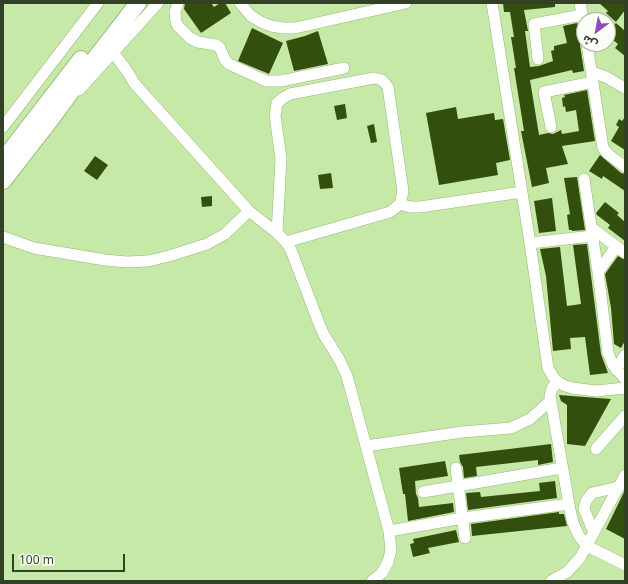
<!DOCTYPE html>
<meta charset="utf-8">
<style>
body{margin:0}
#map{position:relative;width:628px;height:584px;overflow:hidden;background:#c6e9a7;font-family:Georgia,"Noto Sans Arabic",serif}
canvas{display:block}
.frame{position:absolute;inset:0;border:4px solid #324026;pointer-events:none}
.north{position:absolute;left:576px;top:12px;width:40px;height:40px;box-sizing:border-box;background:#fafef7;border:1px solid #aab2a3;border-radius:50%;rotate:212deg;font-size:11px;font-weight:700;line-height:16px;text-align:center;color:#324026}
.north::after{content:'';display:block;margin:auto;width:14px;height:18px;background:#934abd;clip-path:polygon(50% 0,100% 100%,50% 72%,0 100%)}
.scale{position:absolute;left:12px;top:554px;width:113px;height:18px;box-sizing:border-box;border:2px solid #324026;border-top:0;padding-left:5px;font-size:12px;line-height:14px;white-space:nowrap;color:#324026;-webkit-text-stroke:3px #fafef7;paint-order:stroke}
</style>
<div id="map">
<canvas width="628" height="584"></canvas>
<div class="frame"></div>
<div class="north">ش</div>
<div class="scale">100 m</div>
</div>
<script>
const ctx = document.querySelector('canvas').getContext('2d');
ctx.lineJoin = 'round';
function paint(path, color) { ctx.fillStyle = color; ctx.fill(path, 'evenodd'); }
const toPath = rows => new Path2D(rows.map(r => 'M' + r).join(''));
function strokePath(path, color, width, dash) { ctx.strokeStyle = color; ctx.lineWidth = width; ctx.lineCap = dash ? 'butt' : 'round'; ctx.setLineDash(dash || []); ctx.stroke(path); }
const building = toPath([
 [185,3,211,3,214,7,220,3,225,3,231,13,201,33,184,9],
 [503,3,555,3,555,7,524,10,528,31,525,31,530,67,539,66,553,61,551,51,554,50,554,46,567,43,563,26,577,23,580,29,581,40,580,45,584,71,573,73,572,70,530,80,539,135,548,133,553,134,561,130,562,134,579,131,576,110,566,112,565,106,563,107,562,98,565,97,564,95,587,90,595,141,562,146,568,164,546,168,549,183,532,187,521,131,524,131,514,68,516,68,511,37,514,37,510,12,504,12],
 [599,3,625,3,625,10,616,22,606,13,608,11],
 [616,23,625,31,625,56,615,48,618,44,608,36,608,32],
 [252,28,283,43,269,74,238,61],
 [318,31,328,64,294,71,286,41,305,36],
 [345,104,347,118,337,120,334,106],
 [456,107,458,119,494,113,495,120,503,119,510,160,496,163,498,175,439,185,426,113],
 [625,117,625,150,611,141,619,127,616,125,619,119,622,121],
 [374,124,377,142,371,143,367,126],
 [600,155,621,173,625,174,625,191,603,176,602,179,589,171],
 [95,156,108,165,97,180,84,171],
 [331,173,333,188,320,189,318,175],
 [577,177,585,230,572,231,572,230,569,230,567,215,570,214,564,178],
 [212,196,212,206,202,207,201,197],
 [552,198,556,231,539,233,534,201],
 [605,202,619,213,617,215,625,222,625,241,608,228,610,225,597,215,596,213],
 [587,244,601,354,608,373,590,375,585,337,570,338,571,349,553,351,546,276,540,249,560,247,567,306,581,304,573,245],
 [618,256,625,260,625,341,621,348,614,344,611,308,605,274],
 [559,395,611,399,585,446,567,444,567,405,561,401],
 [551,444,553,462,538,465,538,460,476,467,477,476,464,478,463,467,460,462,459,455],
 [445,461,448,476,415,481,416,494,418,498,419,507,453,503,454,512,408,521,405,494,403,494,399,468],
 [555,481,557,498,468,510,466,493,480,492,481,497,540,491,539,483],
 [625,490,625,539,606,529],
 [559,512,559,514,564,514,567,526,472,536,471,524],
 [456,530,459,542,428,548,430,553,413,557,410,544,414,543,413,539]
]);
const minor = toPath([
 [178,3,175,12,176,22,178,26,190,38,198,42,216,45,220,48,225,60,229,64,266,81,281,81,344,68],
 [240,3,251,16,261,22,271,26,283,28,295,28,406,3],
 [492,3,530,243,548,368,554,378,558,382,565,386,572,388,596,391,625,388],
 [580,3,584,24],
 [587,44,603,148,608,154,625,167],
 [113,52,129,74,134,83,249,211,277,233,286,242,291,250,320,326,324,335,339,359,347,376,389,531,391,550,388,562,382,573,372,581],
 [538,59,534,24,582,15],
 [592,72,606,77,625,88],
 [79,90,158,3],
 [3,127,98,3],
 [551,127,544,92,593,82],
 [584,179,598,272,608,353,613,365,625,379],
 [400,204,410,207,420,207,522,192],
 [592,228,625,253],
 [277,233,281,159,275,115,277,103,283,98,290,94,374,78,382,80,388,87,403,191,400,204,390,212,286,242],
 [3,237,34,248,105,260,127,262,148,261,169,256,207,244,225,234,249,211],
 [530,243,593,236],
 [598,272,616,247],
 [616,370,625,355],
 [558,382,552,388,550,396,570,510,573,523,579,536,587,546,625,565],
 [366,446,462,432,511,428,530,419,551,400],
 [596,449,625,416],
 [456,468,465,538],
 [423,492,562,468],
 [389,531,463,518,569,504],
 [594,533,584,509,586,501,592,493,619,487],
 [551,581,567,572,580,558,625,475]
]);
const highway = toPath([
 [3,160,81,59],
 [3,181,52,118,97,56,138,3]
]);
paint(building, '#324f0e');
strokePath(minor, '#96b878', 12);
strokePath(highway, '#96b878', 18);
strokePath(minor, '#fff', 11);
strokePath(highway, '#fff', 16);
</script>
